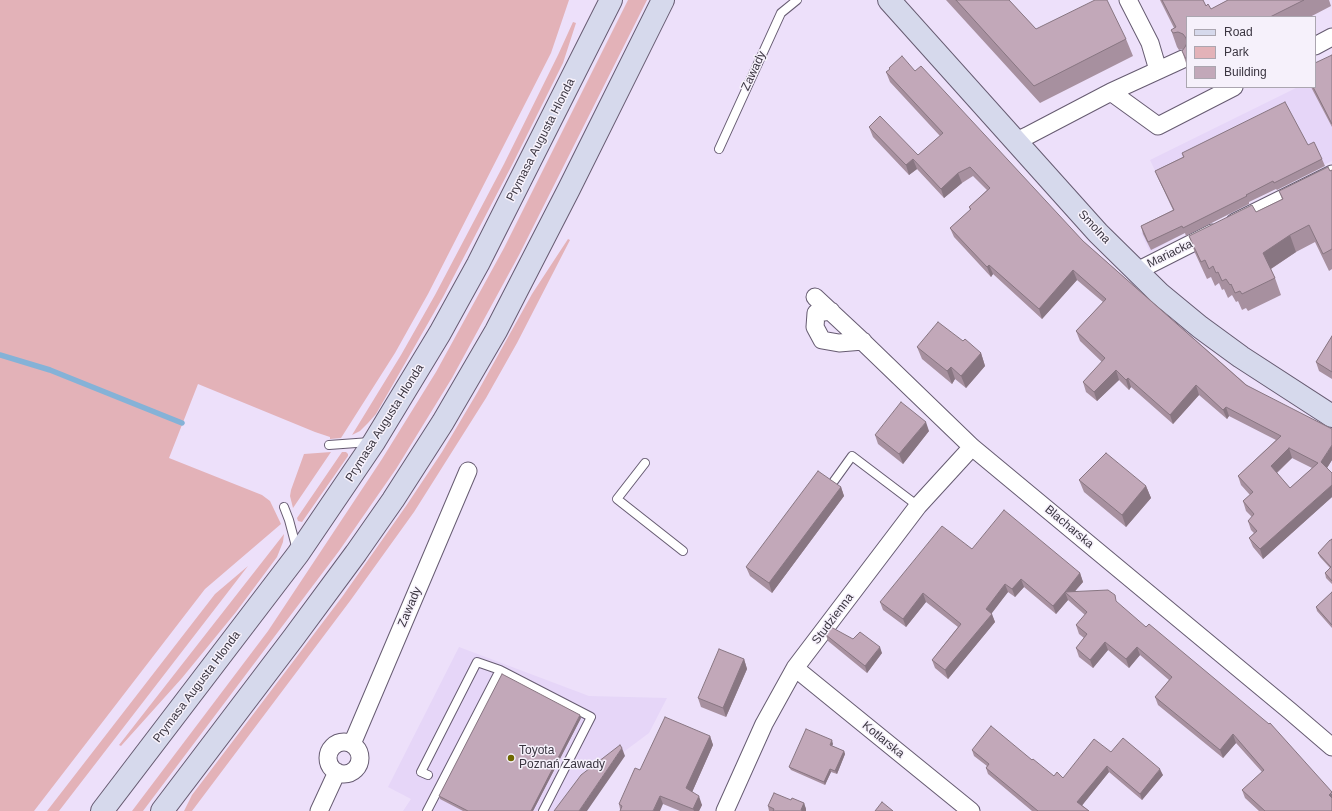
<!DOCTYPE html>
<meta charset="utf-8">
<style>
body{margin:0}
#map{position:relative;width:1332px;height:811px;overflow:hidden;background:#ede0fa;font-family:Helvetica,sans-serif}
canvas{display:block}
.legend{position:absolute;left:1186px;top:16px;width:130px;height:72px;box-sizing:border-box;background:#f6f1fb;border:1px solid #aba6b0;margin:0;padding:5px 7px;list-style:none;font-size:12px;color:#3a3540}
.legend li{display:flex;align-items:center;gap:8px;height:20px}
.legend b{width:20px;border:1px solid #aba6b0}
</style>
<div id="map">
<canvas width="1332" height="811"></canvas>
<ul class="legend">
<li><b style="height:5px;background:#d6d9ec"></b>Road</li>
<li><b style="height:11px;background:#e3b2b8"></b>Park</li>
<li><b style="height:11px;background:#c2a8b9"></b>Building</li>
</ul>
</div>
<script>
const ctx = document.querySelector('canvas').getContext('2d');
ctx.lineJoin = 'round';
function paint(path, color) { ctx.fillStyle = color; ctx.fill(path, 'evenodd'); }
const toPath = rows => new Path2D(rows.map(r => 'M' + r).join(''));
function strokePath(path, color, width, dash) { ctx.strokeStyle = color; ctx.lineWidth = width; ctx.lineCap = dash ? 'butt' : 'round'; ctx.setLineDash(dash || []); ctx.stroke(path); }
function write(font, color, halo, rows, align = 'center') {
  ctx.font = font + ' Helvetica,sans-serif'; ctx.lineWidth = 3; ctx.setLineDash([]); ctx.textBaseline = 'middle'; ctx.strokeStyle = halo; ctx.fillStyle = color; for (const [text, x, y, turn = 0] of rows) {
    ctx.save(); ctx.translate(x, y); ctx.rotate((+turn || 0) * Math.PI / 180); ctx.textAlign = isNaN(turn) ? turn : align; if (halo) ctx.strokeText(text, 0, 0); ctx.fillText(text, 0, 0); ctx.restore();
  }
}
const built = toPath([
 [1332,68,1332,161,1201,224,1150,252,1141,233,1176,215,1150,160,1298,87,1315,87],
 [459,647,589,696,667,698,649,733,582,783,561,811,403,811,411,799,388,787]
]);
const green = toPath([
 [0,0,569,0,551,53,428,294,395,353,341,438,330,439,330,437,315,432,198,384,169,458,262,495,270,501,281,524,205,589,34,811,0,811],
 [628,0,647,0,519,255,452,378,396,469,339,551,143,811,132,811,268,631,382,459,436,372,504,248],
 [573,22,576,23,563,63,512,165,443,297,376,414,368,423,360,431,352,435,401,355,435,295,504,164,558,55],
 [568,239,570,240,517,343,486,398,414,512,350,601,192,811,184,811,192,795,342,597,406,506,442,452,477,393,532,294],
 [331,452,293,508,290,496,291,490,304,454],
 [342,452,346,452,348,454,348,456,302,522,298,521,297,518],
 [284,534,283,542,277,557,236,612,182,678,121,746,119,745],
 [248,566,59,811,47,811,215,594]
]);
const stream = toPath([
 [0,355,50,370,182,423]
]);
const lane = toPath([
 [719,149,781,13,797,0],
 [329,445,370,442],
 [645,463,617,499,683,551],
 [834,481,852,456,918,506],
 [284,507,289,520,297,550],
 [428,775,421,772,477,662,500,670],
 [427,811,500,670,591,717,543,811]
]);
const street = toPath([
 [1128,0,1150,43,1158,70],
 [1315,46,1332,37],
 [1111,92,1158,126,1234,87],
 [1016,141,1027,136,1111,92,1183,59],
 [1235,222,1332,174],
 [1137,271,1212,233],
 [815,297,859,338,972,447,1290,711,1332,747],
 [831,311,816,313,815,327,822,340,839,343,863,341],
 [795,668,971,811],
 '328 758a16 16 0 1 1 32 0a16 16 0 1 1-32 0Z',
 [352,744,468,471],
 [319,811,337,772],
 [725,811,764,724,795,668,918,506,972,447]
]);
const secondary = toPath([
 [889,0,1098,233,1160,294,1200,327,1241,357,1332,416],
 [102,811,298,554,374,442,440,333,478,264,611,0],
 [162,811,294,637,356,553,393,500,443,422,496,331,569,189,663,0]
]);
const wall = toPath([
 [946,0,1009,0,1036,29,1126,39,1133,56,1040,103],
 [1160,0,1203,0,1206,6,1211,9,1228,0,1329,0,1331,6,1310,17,1187,17,1187,66,1182,51,1183,49,1179,50,1177,47,1171,30,1174,28],
 [1332,55,1332,127,1311,87,1315,87],
 [889,68,915,71,1083,241,1332,460,1327,468,1332,473,1332,497,1263,559,1253,547,1249,538,1254,533,1251,530,1248,521,1252,517,1246,511,1243,501,1250,495,1241,485,1238,476,1276,440,1229,416,1227,419,1199,395,1173,424,1131,387,1129,390,1119,380,1097,401,1086,392,1083,382,1102,362,1080,341,1076,331,1103,302,1077,280,1042,319,993,274,991,277,954,237,950,228,970,210,969,207,987,190,973,176,962,183,944,198,917,169,909,175,873,137,869,127,918,155,940,136,890,82,886,72,890,69],
 [1292,458,1312,468,1290,488,1277,473],
 [1308,145,1322,159,1325,166,1277,190,1276,189,1249,202,1249,204,1186,236,1185,233,1151,250,1143,234,1141,226,1173,210,1158,178,1155,171,1183,157,1182,153],
 [1332,170,1332,269,1329,271,1315,242,1296,252,1271,269,1275,278,1281,295,1248,311,1246,308,1242,310,1238,301,1236,302,1232,295,1228,298,1224,289,1222,290,1219,283,1215,286,1211,277,1207,279,1195,253,1189,236,1256,212,1282,199,1279,191],
 [1332,336,1332,379,1319,371,1316,362],
 [963,341,981,353,985,366,966,388,955,379,952,384,922,359,917,347],
 [929,431,903,464,878,444,875,435],
 [1079,480,1146,486,1151,498,1126,527,1084,492],
 [841,487,844,496,772,593,750,576,746,567],
 [1332,539,1332,584,1326,578,1325,573,1330,568,1320,557,1318,553],
 [972,549,1080,573,1083,582,1075,591,1117,603,1332,811,1259,811,1245,798,1242,790,1262,772,1236,743,1223,758,1158,705,1155,697,1169,680,1140,655,1129,668,1108,650,1093,668,1079,657,1076,648,1084,638,1079,634,1076,625,1085,615,1068,600,1056,614,1024,587,1015,597,1008,592,991,613,995,622,948,679,935,668,932,660,958,627,926,602,906,627,883,610,880,602],
 [1332,592,1332,628,1317,611,1316,607],
 [826,635,853,639,882,653,867,673,828,641],
 [744,659,747,669,726,717,701,707,698,698],
 [581,718,533,811,463,811,440,799,439,796],
 [710,736,713,745,692,792,702,805,699,811,680,811,663,804,620,809,619,804,640,770],
 [833,744,832,746,844,751,845,754,837,774,831,772,825,785,791,770,789,767],
 [972,750,1032,760,1054,776,1063,778,1111,752,1163,775,1142,800,1109,772,1082,805,1089,811,1032,811,988,774,986,768,987,766,974,756],
 [791,800,804,803,806,809,806,811,769,811,768,806]
]);
const shadedWall = toPath([
 [913,159,917,169,909,175,906,165],
 [958,173,962,183,944,198,941,189],
 [1290,235,1296,252,1269,270,1263,253],
 [989,265,993,274,991,277,987,267],
 [1073,270,1077,280,1042,319,1039,309],
 [981,353,985,366,966,388,961,376],
 [951,367,955,379,952,384,947,371],
 [1116,370,1119,380,1097,401,1094,392],
 [1128,378,1131,387,1129,390,1126,380],
 [1196,385,1199,395,1173,424,1170,415],
 [1226,407,1229,416,1227,419,1223,410],
 [926,422,929,431,903,464,899,454],
 [1332,445,1332,460,1325,471,1321,462],
 [1289,448,1292,458,1274,475,1271,466],
 [1332,485,1332,497,1263,559,1260,549],
 [1146,486,1151,498,1126,527,1122,515],
 [841,487,844,496,772,593,769,583],
 [1080,573,1083,582,1070,597,1065,592],
 [1021,579,1024,587,1015,597,1012,589],
 [1005,584,1008,592,989,617,986,609],
 [1065,592,1068,600,1056,614,1053,606],
 [923,593,926,602,906,627,903,619],
 [992,614,995,622,948,679,945,670],
 [1105,642,1108,650,1093,668,1090,660],
 [880,647,882,653,867,673,865,666],
 [1137,647,1140,655,1129,668,1126,659],
 [744,659,747,669,726,717,723,708],
 [580,715,581,718,533,811,531,811],
 [1233,734,1236,743,1223,758,1220,750],
 [710,736,713,745,690,797,686,788],
 [832,740,833,744,831,748,830,745],
 [622,748,625,756,587,811,579,811],
 [844,751,845,754,837,774,835,771],
 [1107,766,1109,772,1080,808,1077,802],
 [830,769,831,772,825,785,824,782],
 [1160,769,1163,775,1142,800,1140,794],
 [1332,793,1332,802,1329,795],
 [660,796,663,804,660,811,653,811],
 [699,796,702,805,699,811,694,811,693,809],
 [804,803,806,809,806,811,802,811,801,810]
]);
const building = toPath([
 [956,0,1009,0,1036,29,1095,0,1107,0,1126,39,1034,86,956,0],
 [1162,0,1203,0,1206,6,1208,4,1211,9,1228,0,1304,0,1270,17,1187,17,1187,58,1186,59,1182,51,1185,47,1187,43,1186,38,1183,34,1178,32,1173,33,1171,30,1176,27,1162,0],
 [1332,55,1332,124,1313,87,1315,87,1315,63,1332,55],
 [902,56,915,71,921,66,1083,241,1246,385,1332,429,1332,445,1321,462,1332,473,1332,485,1260,549,1249,538,1257,531,1248,521,1254,514,1243,501,1253,492,1238,476,1281,436,1226,407,1223,410,1196,385,1170,415,1128,378,1126,380,1116,370,1094,392,1083,382,1105,358,1076,331,1106,299,1073,270,1039,309,989,265,987,267,950,228,971,209,969,207,990,188,970,167,958,173,941,189,913,159,906,165,869,127,880,116,918,155,943,133,886,72,890,69,889,68,902,56],
 [1289,448,1318,463,1290,488,1271,466,1289,448],
 [1285,102,1308,145,1314,142,1322,159,1274,183,1273,181,1246,195,1247,196,1183,228,1182,226,1148,242,1141,226,1174,210,1155,171,1184,157,1182,153,1285,102],
 [1328,167,1330,171,1332,170,1332,249,1323,254,1309,225,1290,235,1263,253,1275,278,1242,294,1240,291,1235,293,1231,284,1230,285,1226,279,1222,281,1218,272,1216,273,1213,266,1209,269,1205,260,1201,262,1189,236,1252,205,1256,212,1283,199,1279,191,1328,167],
 [938,322,963,341,965,339,981,353,961,376,951,367,947,371,917,347,938,322],
 [1332,336,1332,372,1316,362,1332,336],
 [901,402,926,422,899,454,875,435,901,402],
 [1106,453,1146,486,1122,515,1079,480,1106,453],
 [818,471,841,487,769,583,746,567,818,471],
 [1004,510,1080,573,1065,592,1108,590,1115,595,1116,601,1146,627,1149,624,1269,724,1270,723,1332,792,1329,795,1332,798,1332,811,1265,811,1242,790,1264,770,1233,734,1220,750,1155,697,1172,677,1137,647,1126,659,1105,642,1090,660,1076,648,1087,634,1076,625,1087,612,1065,592,1053,606,1021,579,1012,589,1005,584,986,609,992,614,945,670,932,660,961,624,923,593,903,619,880,602,942,526,972,549,1004,510],
 [1332,539,1332,581,1325,573,1331,567,1318,553,1330,540,1331,540,1332,539],
 [1332,592,1332,625,1316,607,1332,592],
 [831,627,853,639,860,632,880,647,865,666,826,635,831,627],
 [719,649,744,659,723,708,698,698,719,649],
 [502,674,580,715,531,811,468,811,439,796,502,674],
 [665,717,710,736,686,788,699,796,693,809,660,796,653,811,620,811,622,806,619,804,635,768,640,770,665,717],
 [991,726,1032,760,1033,759,1054,776,1057,772,1063,778,1094,739,1111,752,1123,738,1160,769,1140,794,1107,766,1077,802,1089,811,1038,811,986,768,989,764,972,750,991,726],
 [806,729,832,740,830,745,844,751,835,771,830,769,824,782,789,767,806,729],
 [620,745,622,748,579,811,554,811,581,775,620,745],
 [774,793,791,800,792,798,804,803,801,810,804,811,773,811,774,809,768,806,774,793],
 [882,802,893,811,875,811,882,802]
]);
const markers = [
 [511,758,4,"#6f6800"]
];
const streetNames = [
 ["Zawady",754,71,-65],
 ["Prymasa Augusta Hlonda",541,140,-63],
 ["Smolna",1094,227,47],
 ["Mariacka",1170,254,-26],
 ["Prymasa Augusta Hlonda",385,423,-58],
 ["Blacharska",1069,527,40],
 ["Zawady",410,607,-67],
 ["Studzienna",833,619,-53],
 ["Prymasa Augusta Hlonda",197,687,-53],
 ["Kotlarska",883,740,39]
];
const poiNames = [
 ["Toyota",519,751],
 ["Poznań Zawady",519,765]
];
paint(built, '#e6d6f8');
paint(green, '#e3b2b8');
strokePath(stream, '#85b2d7', 5.5);
strokePath(lane, '#665b71', 10);
strokePath(street, '#665b71', 19);
strokePath(secondary, '#665b71', 24);
strokePath(lane, '#fff', 8);
strokePath(street, '#fff', 17);
strokePath(secondary, '#d6d9ec', 22);
paint(wall, '#a7909f');
paint(shadedWall, '#887682');
paint(building, '#c2a8b9');
strokePath(building, '#887682', 1);
for (const [x, y, r, color] of markers) { const dot = new Path2D(); dot.arc(x, y, r, 0, 2 * Math.PI); ctx.fillStyle = color; ctx.fill(dot); strokePath(dot, '#f6f1fb', 1.5); }
write('12px', '#3a3540', '#f6f1fb', streetNames);
write('12px', '#3a3540', '#f6f1fb', poiNames, 'left');
</script>
